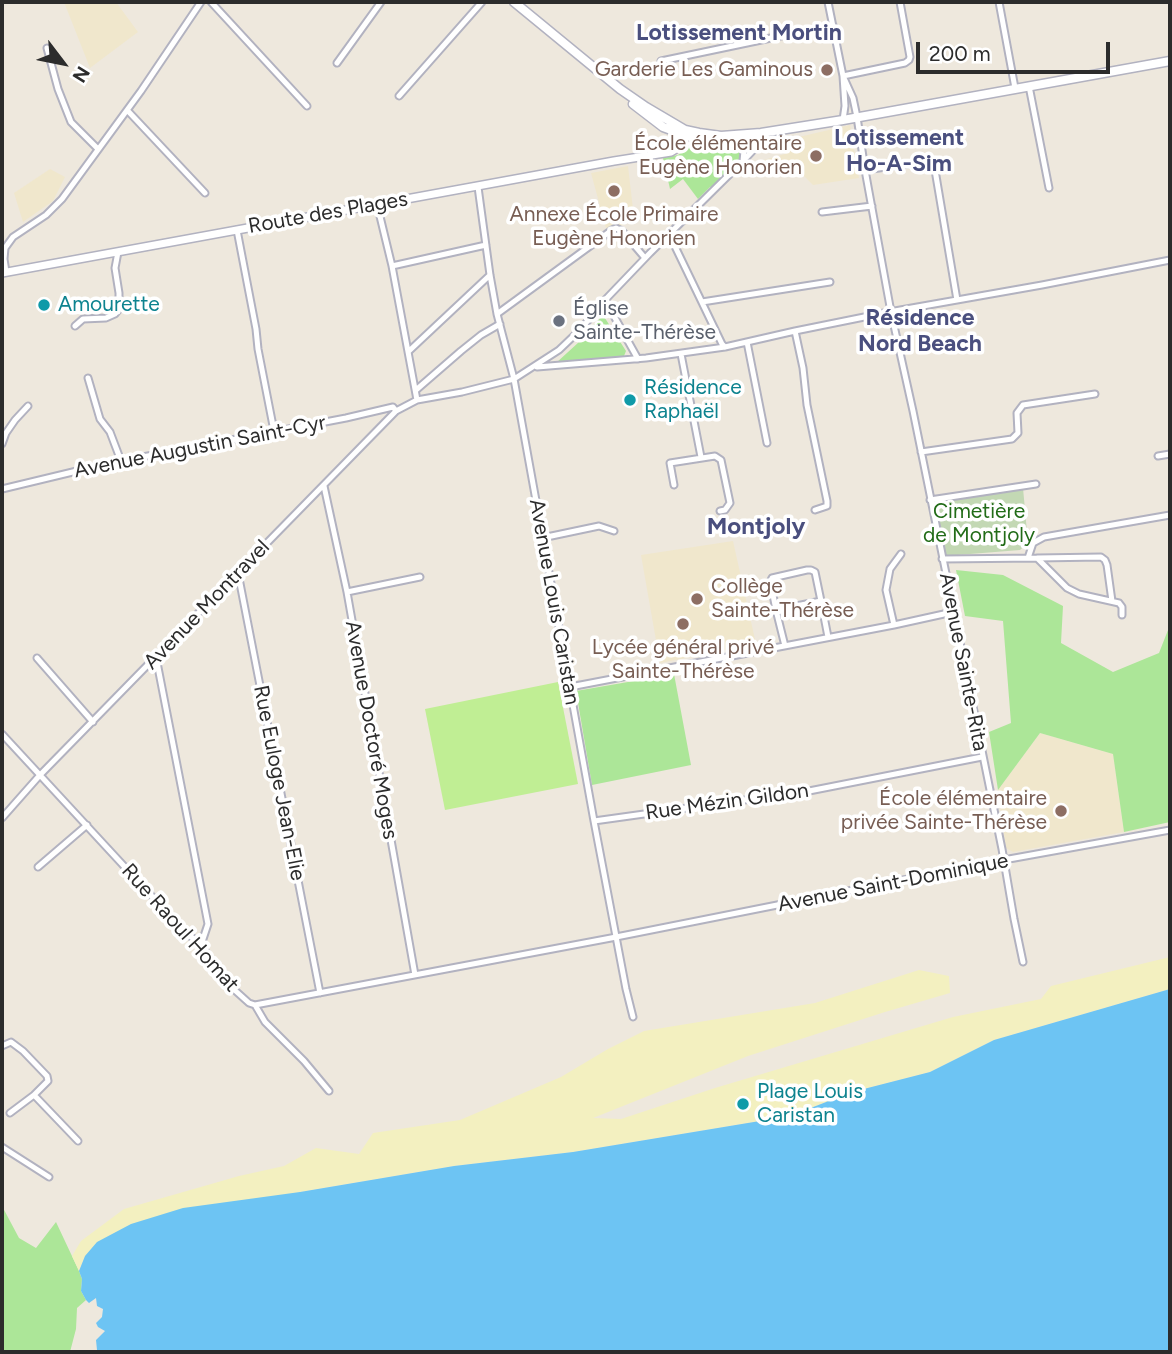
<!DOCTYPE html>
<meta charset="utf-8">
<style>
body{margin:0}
#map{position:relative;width:1172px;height:1354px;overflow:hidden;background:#eee8dd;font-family:Figtree,sans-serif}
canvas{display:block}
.frame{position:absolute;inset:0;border:4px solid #2c2c2c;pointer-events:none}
.north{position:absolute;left:28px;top:28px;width:70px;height:70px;-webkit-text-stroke:5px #fff;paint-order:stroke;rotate:122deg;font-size:19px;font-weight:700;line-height:28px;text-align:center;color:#2c2c2c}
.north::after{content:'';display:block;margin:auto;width:24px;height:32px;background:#2c2c2c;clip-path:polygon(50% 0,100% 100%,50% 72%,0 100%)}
.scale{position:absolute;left:916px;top:42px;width:194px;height:32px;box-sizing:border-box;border:4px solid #2c2c2c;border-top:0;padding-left:9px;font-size:21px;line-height:24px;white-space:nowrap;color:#2c2c2c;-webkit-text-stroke:5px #fff;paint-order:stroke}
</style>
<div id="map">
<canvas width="1172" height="1354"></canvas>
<div class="frame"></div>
<div class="north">N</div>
<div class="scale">200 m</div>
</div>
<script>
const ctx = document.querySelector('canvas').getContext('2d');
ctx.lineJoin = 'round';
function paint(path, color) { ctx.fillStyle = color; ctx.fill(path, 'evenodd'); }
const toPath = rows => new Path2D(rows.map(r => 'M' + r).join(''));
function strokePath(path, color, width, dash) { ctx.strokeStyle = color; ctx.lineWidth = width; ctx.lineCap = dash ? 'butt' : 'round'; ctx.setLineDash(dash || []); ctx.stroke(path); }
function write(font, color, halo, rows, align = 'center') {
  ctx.font = font + ' Figtree,sans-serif'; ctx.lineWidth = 7; ctx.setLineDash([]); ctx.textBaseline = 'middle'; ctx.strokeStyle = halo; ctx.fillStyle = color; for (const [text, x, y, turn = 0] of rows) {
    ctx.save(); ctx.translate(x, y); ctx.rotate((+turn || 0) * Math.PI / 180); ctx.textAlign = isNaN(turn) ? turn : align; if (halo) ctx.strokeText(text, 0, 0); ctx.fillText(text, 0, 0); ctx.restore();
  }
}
const education = toPath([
 [64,2,116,2,138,32,90,68],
 [850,125,859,178,813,185,793,165,770,173,764,160,788,153,786,140],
 [628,166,633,209,623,225,606,228,591,173],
 [50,169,65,177,53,201,23,222,14,193],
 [733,541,756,644,660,663,641,555],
 [1040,733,1113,754,1124,832,1013,852,1006,848,998,790]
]);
const green = toPath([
 [691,144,738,146,741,148,741,161,715,186,710,187,698,199,683,179,670,189,663,158,678,155,683,151,686,146],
 [603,315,626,351,624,356,556,363,579,342],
 [956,570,1003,575,1063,606,1061,643,1113,672,1159,653,1170,625,1170,822,1124,832,1113,754,1040,733,998,790,989,732,1011,723,1003,621,965,616],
 [674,674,691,765,592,785,576,691],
 [2,1206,19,1238,36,1248,56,1222,79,1271,82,1279,81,1291,86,1300,77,1308,76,1329,70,1352,2,1352]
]);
const sand = toPath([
 [1170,957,1170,989,994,1040,930,1072,852,1092,790,1116,573,1152,454,1166,300,1192,85,1256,79,1271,72,1256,81,1241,124,1209,239,1176,284,1166,316,1148,359,1154,373,1133,460,1120,561,1077,608,1049,644,1031,815,1003,919,970,949,976,950,993,885,1012,748,1056,593,1118,621,1119,715,1088,953,1017,1041,999,1051,986]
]);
const cemetery = toPath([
 [1023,488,1028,543,1020,550,945,556,933,500]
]);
const pitch = toPath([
 [558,682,578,784,445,810,425,709]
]);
const water = toPath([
 [1170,989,1170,1352,95,1352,97,1350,96,1340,105,1331,98,1327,96,1323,102,1317,103,1309,97,1306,96,1298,89,1303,86,1300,81,1291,82,1279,79,1271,85,1256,97,1242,131,1224,183,1208,300,1192,454,1166,573,1152,790,1116,852,1092,930,1072,994,1040]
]);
const minor = toPath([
 [211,2,307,106],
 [828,2,843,76,845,106,843,120],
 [999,2,1015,88],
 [47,48,58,89,71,122,98,149],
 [661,61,833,25],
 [337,63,381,2],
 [843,76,853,98,857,117,865,170,891,312,913,411,1002,849,1014,919,1023,962],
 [843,76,905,63,909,60,910,57,900,2],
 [1029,86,1049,188],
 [399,96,482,2],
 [127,110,205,193],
 [743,161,745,141],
 [865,170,920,162,931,165,935,170,957,300],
 [478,187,490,275,497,314,514,379,594,821,626,989,633,1017],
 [377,204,392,266,417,400],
 [822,212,872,206],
 [237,230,256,329,258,349,274,431],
 [669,234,722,344,725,347],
 [392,266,486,245],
 [6,272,4,259,5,248,13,237,46,215,62,199,141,91,201,2],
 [605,300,638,359],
 [702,302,830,282],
 [497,314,612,230,616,228,622,231,645,258],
 [75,326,83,319,106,318,115,314,119,309,119,293,115,268,118,252],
 [795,331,803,368,807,405,827,501,827,506,815,510],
 [747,342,767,443],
 [409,351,490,275],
 [681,354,701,457],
 [537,367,646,358,725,347,795,331,889,312,1042,285,1170,260],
 [88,378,100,419,110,432,121,461],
 [416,390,461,351,481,335,500,324],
 [2,444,6,433,15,420,28,406],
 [921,452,1012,439,1018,433,1017,413,1023,405,1095,394],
 [1158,456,1170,454],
 [674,485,670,463,715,456,721,460,730,503,725,510,720,511],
 [324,486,347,592,415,975],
 [2,489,106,464,346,418,393,407,396,411],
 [930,500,1036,484],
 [542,538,599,526,614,531],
 [1028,558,1033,543,1044,537,1170,515],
 [1037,558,1101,557,1105,560,1107,565,1112,601],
 [942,559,1037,558,1067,588,1079,594,1119,603,1122,607,1122,615],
 [238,573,320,993],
 [347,592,420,577],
 [776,610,772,590,771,580,772,578,807,570,811,570,815,572,821,601],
 [894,625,886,590,890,569,901,554],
 [785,646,776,610,821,601,828,637],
 [156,657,208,924,201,945],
 [37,658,93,722],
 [570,687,894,625,953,612],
 [2,734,183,930,201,945,229,985,249,1003,255,1005,265,1022,304,1061,329,1091],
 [2,818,40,775,396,411,417,400,462,392,514,379,559,350,581,329,605,300,650,253,743,161,759,144,761,133],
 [594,821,809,791,982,757],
 [38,867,87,825],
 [255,1005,611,938,1009,859,1170,830],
 [2,1046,11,1042,23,1051,47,1076,48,1081,34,1095,10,1113],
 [34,1095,78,1141],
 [2,1147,49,1177]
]);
const tertiary = toPath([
 [660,153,675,137,684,135],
 [2,273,614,161,671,152,679,147,685,130]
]);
const secondary = toPath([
 [514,2,620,89,646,107,685,130,699,133,721,136,761,133,843,120,1170,61],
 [633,104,663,127,693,138,711,142,732,142,744,141,755,136]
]);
const markers = [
 [827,70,7,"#8d6e63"],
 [816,156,7,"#8d6e63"],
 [614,191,7,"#8d6e63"],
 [44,305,7,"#0f9aa8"],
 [559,321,7,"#6b7280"],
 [630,400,7,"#0f9aa8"],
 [697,599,7,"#8d6e63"],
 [683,624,7,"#8d6e63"],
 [1061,811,7,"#8d6e63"],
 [743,1104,7,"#0f9aa8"]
];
const educationNames = [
 ["Garderie Les Gaminous",813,70],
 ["École élémentaire",802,144],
 ["Eugène Honorien",802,168],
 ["Annexe École Primaire",614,215,"center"],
 ["Eugène Honorien",614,239,"center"],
 ["Collège",711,587,"left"],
 ["Sainte-Thérèse",711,611,"left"],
 ["Lycée général privé",683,648,"center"],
 ["Sainte-Thérèse",683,672,"center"],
 ["École élémentaire",1047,799],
 ["privée Sainte-Thérèse",1047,823]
];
const streetNames = [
 ["Route des Plages",328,213,-10],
 ["Avenue Augustin Saint-Cyr",200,447,-11],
 ["Avenue Louis Caristan",554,602,80],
 ["Avenue Montravel",207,605,-46],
 ["Avenue Sainte-Rita",963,662,79],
 ["Avenue Doctoré Moges",371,730,80],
 ["Rue Euloge Jean-Elie",279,783,79],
 ["Rue Mézin Gildon",727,802,-8],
 ["Avenue Saint-Dominique",893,883,-11],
 ["Rue Raoul Homat",180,928,48]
];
const cultureNames = [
 ["Amourette",58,305],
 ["Résidence",644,388],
 ["Raphaël",644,412],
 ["Plage Louis",757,1092],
 ["Caristan",757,1116]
];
const worshipNames = [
 ["Église",573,309],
 ["Sainte-Thérèse",573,333]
];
const parkNames = [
 ["Cimetière",979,512],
 ["de Montjoly",979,536]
];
const neighbourhoodNames = [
 ["Lotissement Mortin",739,33],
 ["Lotissement",899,138],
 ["Ho-A-Sim",899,164],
 ["Résidence",920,318],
 ["Nord Beach",920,344]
];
const quarterNames = [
 ["Montjoly",756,527]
];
paint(education, '#f0e7cc');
paint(green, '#ace698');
paint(sand, '#f3f0c0');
paint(cemetery, '#c3d8b4');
paint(pitch, '#c0ee94');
paint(water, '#6dc4f3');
strokePath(minor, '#b2b2c0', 9);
strokePath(tertiary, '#b2b2c0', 10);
strokePath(secondary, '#b2b2c0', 11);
strokePath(minor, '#fff', 5);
strokePath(tertiary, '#fff', 7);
strokePath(secondary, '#fff', 8);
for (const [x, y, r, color] of markers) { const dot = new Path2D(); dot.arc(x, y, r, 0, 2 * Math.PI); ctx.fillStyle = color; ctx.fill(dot); strokePath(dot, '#fff', 2.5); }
write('21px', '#785e54', '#fff', educationNames, 'right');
write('21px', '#2c2c2c', '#fff', streetNames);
write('21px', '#0d838f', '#fff', cultureNames, 'left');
write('21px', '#5b616d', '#fff', worshipNames, 'left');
write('21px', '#226c18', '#fff', parkNames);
write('bold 23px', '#4a4f7e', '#fff', neighbourhoodNames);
write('bold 24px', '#4a4f7e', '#fff', quarterNames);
</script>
